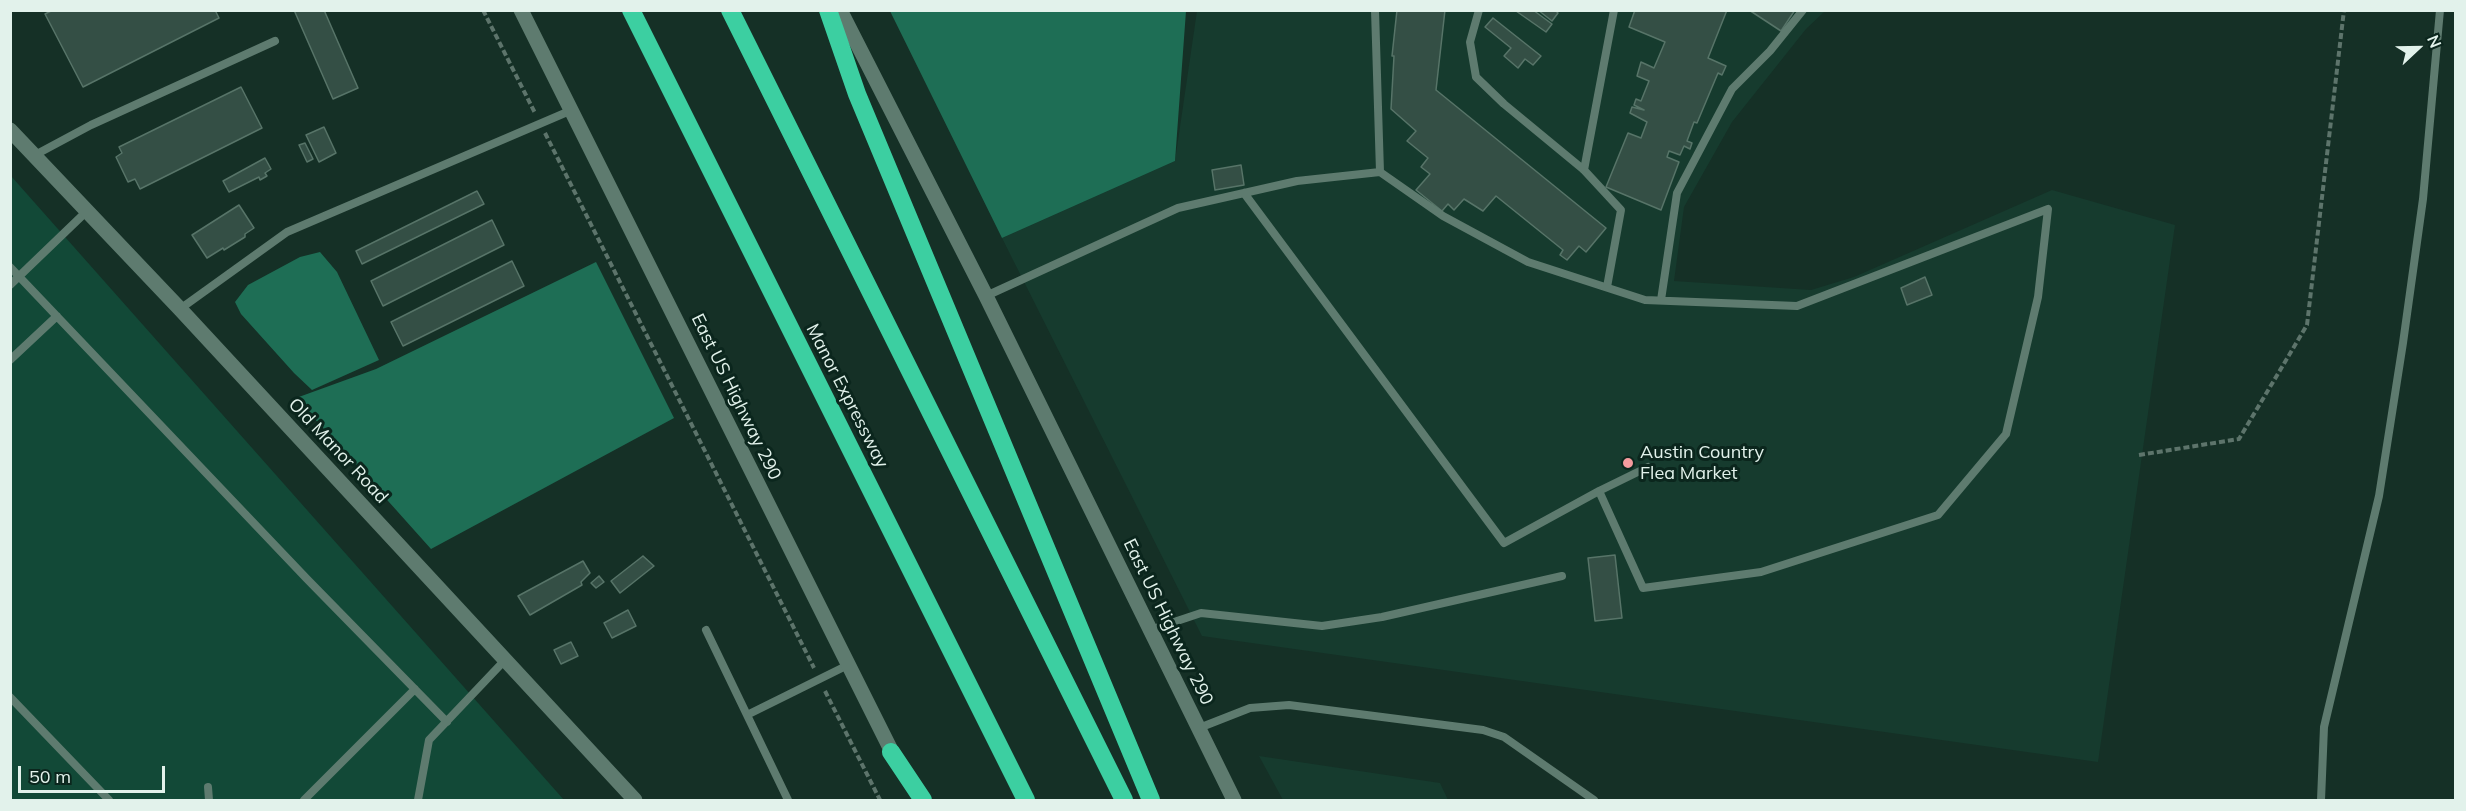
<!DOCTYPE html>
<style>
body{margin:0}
#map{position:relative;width:2466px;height:811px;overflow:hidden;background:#153026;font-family:Mulish,sans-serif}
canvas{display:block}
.frame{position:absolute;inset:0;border:12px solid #e2f2eb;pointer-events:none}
.north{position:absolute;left:2388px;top:18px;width:60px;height:60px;-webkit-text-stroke:4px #0b261d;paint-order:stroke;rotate:68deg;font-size:16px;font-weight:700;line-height:24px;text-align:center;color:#e2f2eb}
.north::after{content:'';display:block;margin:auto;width:21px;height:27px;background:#e2f2eb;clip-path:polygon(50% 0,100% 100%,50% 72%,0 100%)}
.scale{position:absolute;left:18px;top:766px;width:147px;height:27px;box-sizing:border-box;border:3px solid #e2f2eb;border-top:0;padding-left:8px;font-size:18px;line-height:21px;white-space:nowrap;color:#e2f2eb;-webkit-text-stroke:4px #0b261d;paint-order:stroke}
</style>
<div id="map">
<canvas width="2466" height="811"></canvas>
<div class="frame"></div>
<div class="north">N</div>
<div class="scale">50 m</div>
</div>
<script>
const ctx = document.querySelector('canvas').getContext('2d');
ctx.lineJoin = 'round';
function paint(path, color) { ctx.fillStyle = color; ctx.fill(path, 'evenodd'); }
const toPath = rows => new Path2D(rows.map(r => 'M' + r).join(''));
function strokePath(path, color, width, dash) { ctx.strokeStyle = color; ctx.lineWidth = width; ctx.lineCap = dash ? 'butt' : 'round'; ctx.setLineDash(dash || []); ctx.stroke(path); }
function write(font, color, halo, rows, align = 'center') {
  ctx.font = font + ' Mulish,sans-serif'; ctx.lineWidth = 6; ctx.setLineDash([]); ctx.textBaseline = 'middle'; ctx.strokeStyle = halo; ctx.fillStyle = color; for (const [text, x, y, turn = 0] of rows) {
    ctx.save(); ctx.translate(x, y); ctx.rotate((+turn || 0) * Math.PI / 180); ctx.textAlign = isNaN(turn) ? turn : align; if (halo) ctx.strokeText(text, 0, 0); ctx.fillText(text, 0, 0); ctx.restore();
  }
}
const built = toPath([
 [1197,11,1825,11,1806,29,1732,122,1684,207,1674,281,1811,290,1854,277,2052,190,2175,225,2098,762,1202,636,1002,238,1175,161],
 [1259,756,1440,783,1448,800,1283,800]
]);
const green = toPath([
 [11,176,564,800,11,800]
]);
const forest = toPath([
 [890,11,1186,11,1175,161,1002,238],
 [320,252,337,272,379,360,312,390,294,373,241,314,235,302,248,285,300,257],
 [596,262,674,418,431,549,296,398,376,369]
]);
const building = toPath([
 [53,10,215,10,219,18,83,87,45,14,53,10],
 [294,10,324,10,358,88,333,99,294,10],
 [1397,10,1445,10,1436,90,1606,228,1586,252,1579,246,1567,260,1560,255,1563,250,1496,196,1483,211,1464,199,1454,210,1448,204,1442,211,1416,190,1430,174,1421,167,1428,158,1407,141,1416,131,1391,109,1394,56,1392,56,1397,10],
 [1533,10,1552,24,1546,32,1516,11,1533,10],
 [1538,10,1555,10,1558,13,1552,21,1538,10],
 [1635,10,1727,10,1708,58,1726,66,1722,75,1718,73,1697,123,1694,122,1687,141,1692,143,1690,149,1684,146,1680,155,1669,151,1667,157,1679,162,1661,210,1606,187,1628,133,1641,138,1647,122,1630,113,1632,107,1644,110,1634,105,1636,99,1641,101,1649,81,1637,76,1641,62,1654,68,1665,42,1629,27,1635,10],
 [1749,10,1795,10,1781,31,1749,10],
 [1493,18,1541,56,1533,65,1525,59,1518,68,1504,56,1511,48,1485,27,1493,18],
 [241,87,262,128,140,189,135,179,128,182,116,157,122,153,119,147,241,87],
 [324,127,336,153,319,162,306,135,324,127],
 [305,143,313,159,307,162,299,145,305,143],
 [265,158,271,169,265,173,267,176,260,180,259,177,229,192,223,181,265,158],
 [1241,165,1244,185,1215,190,1212,170,1241,165],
 [477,191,484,204,362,264,356,251,477,191],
 [239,205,254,228,245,234,245,237,224,250,223,248,207,258,192,235,239,205],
 [492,220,504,245,383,306,371,281,492,220],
 [512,261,524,286,403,346,391,322,512,261],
 [1925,277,1932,295,1907,305,1901,288,1925,277],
 [1615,555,1622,618,1595,621,1588,558,1615,555],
 [643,556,654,566,620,593,611,581,643,556],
 [583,561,590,573,581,582,582,585,530,615,518,596,583,561],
 [599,576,604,582,596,588,591,583,599,576],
 [628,610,636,626,612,638,604,623,628,610],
 [571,642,578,656,561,664,554,650,571,642]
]);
const path = toPath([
 [483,10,535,113],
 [545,133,814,668],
 [2139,455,2239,439,2307,325,2344,10],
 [825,691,880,800]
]);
const service = toPath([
 [1375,10,1380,172],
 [1479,10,1470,42,1476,77,1504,104,1584,170,1621,210,1607,287],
 [35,155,91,125,275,41],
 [1584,170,1614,10],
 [1244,193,1504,543,1599,491,1648,467],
 [10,267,307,579,447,722],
 [10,285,87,211],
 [986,296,1178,208,1297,181,1380,172,1443,216,1528,262,1645,300,1797,306,2048,209,2038,297,2006,434,1938,515,1761,572,1643,588,1599,491],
 [1661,300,1677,193,1732,89,1770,51,1803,10],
 [180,309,287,232,572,110],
 [10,360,57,316],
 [706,630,788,800],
 [1150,630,1201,613,1322,626,1382,617,1562,576],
 [10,697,109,800],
 [747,715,848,665],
 [1199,728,1250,708,1289,705,1483,730,1504,737,1594,800],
 [208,787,209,800],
 [304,800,415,689],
 [418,800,429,740,505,660],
 [2321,800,2324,727,2379,496,2403,343,2423,199,2440,10]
]);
const tertiary = toPath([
 [10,130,180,309,635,800]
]);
const secondary = toPath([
 [521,10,897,762],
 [840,10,986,296,1234,800]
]);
const motorway = toPath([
 [631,10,1026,800],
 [730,10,1124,800],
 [828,10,857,94,1151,800],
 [891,752,923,800]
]);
const markers = [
 [1628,463,6,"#f59b9e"]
];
const streetNames = [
 ["Manor Expressway",847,396,63],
 ["East US Highway 290",736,397,64],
 ["Old Manor Road",338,451,47],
 ["East US Highway 290",1168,622,64]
];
const poiNames = [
 ["Austin Country",1640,453],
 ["Flea Market",1640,474]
];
paint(built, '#163b2e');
paint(green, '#124937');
paint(forest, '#1e6e55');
paint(building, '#344f45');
strokePath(building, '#577468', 1.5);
strokePath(path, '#5d746b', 4, [6, 3]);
strokePath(service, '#5e7b6f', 8);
strokePath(tertiary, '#5e7b6f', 15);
strokePath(secondary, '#5e7b6f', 15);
strokePath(motorway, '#3ccfa1', 18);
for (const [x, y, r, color] of markers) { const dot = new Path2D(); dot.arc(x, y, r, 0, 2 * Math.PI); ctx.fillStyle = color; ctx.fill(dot); strokePath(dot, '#0b261d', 2); }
write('18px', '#e2f2eb', '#0b261d', streetNames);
write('18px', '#e2f2eb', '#0b261d', poiNames, 'left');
</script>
